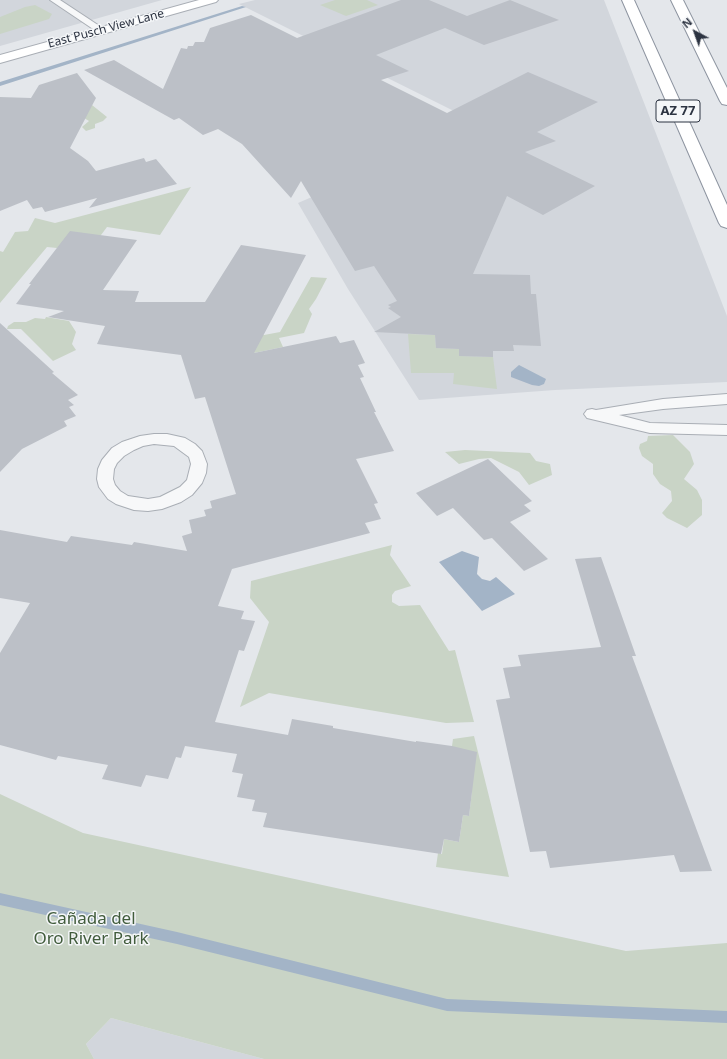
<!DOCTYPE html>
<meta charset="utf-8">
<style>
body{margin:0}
#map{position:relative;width:727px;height:1059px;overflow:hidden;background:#e4e7eb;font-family:"Noto Sans",sans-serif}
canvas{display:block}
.north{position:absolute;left:675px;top:12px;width:40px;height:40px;-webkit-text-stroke:3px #f4f6f8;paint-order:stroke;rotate:319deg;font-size:11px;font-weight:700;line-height:16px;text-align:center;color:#2d3442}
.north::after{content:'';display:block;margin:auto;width:14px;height:18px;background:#2d3442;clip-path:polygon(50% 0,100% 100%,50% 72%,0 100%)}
</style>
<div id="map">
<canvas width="727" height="1059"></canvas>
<div class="north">N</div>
</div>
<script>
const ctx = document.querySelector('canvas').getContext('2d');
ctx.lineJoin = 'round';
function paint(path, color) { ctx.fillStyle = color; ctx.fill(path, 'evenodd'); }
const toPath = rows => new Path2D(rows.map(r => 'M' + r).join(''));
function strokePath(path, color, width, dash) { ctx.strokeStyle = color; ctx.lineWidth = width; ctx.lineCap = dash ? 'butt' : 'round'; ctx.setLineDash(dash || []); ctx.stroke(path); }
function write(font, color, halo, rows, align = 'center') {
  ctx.font = font + ' "Noto Sans",sans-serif'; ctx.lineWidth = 3; ctx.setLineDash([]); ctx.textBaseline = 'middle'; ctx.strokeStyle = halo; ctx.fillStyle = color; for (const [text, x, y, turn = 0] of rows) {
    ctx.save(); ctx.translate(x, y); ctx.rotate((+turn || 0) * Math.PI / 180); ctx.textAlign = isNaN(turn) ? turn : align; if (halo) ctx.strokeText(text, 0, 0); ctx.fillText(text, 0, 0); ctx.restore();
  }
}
const built = toPath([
 [0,0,162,0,0,46],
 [255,0,604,0,727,316,727,382,555,390,419,400,348,289,298,203,480,124,239,4],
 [111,1018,264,1059,94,1059,86,1044]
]);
const green = toPath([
 [335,0,367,0,378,5,346,16,320,5],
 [35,5,52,14,49,19,0,34,0,17,25,7],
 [92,105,107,117,103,121,95,124,95,128,86,131,82,127,89,121,84,118],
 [191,187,160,235,107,227,98,239,57,248,47,247,0,303,0,251,3,252,15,232,28,231,35,218,55,223],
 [311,277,327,278,316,299,309,309,312,314,304,333,279,338,283,347,220,360,254,333,264,335,280,332],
 [46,317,69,321,76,332,72,344,76,350,53,361,21,329,7,329,8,326,14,322,26,322,35,318,45,319],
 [408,334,435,335,436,348,459,349,459,356,493,357,497,389,453,384,454,373,411,373],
 [673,435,690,452,694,464,684,479,697,490,702,500,702,515,687,528,667,518,662,513,672,501,671,491,660,484,653,474,653,464,642,456,639,448,640,444,647,441,648,436],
 [465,450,530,453,536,461,550,464,552,475,529,485,519,472,491,458,479,459,459,464,445,452],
 [392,545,390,555,411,586,395,591,392,595,392,602,399,606,420,605,449,651,455,650,474,722,446,723,269,693,240,707,269,622,250,598,251,581],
 [474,736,509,877,436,867,438,853,442,854,444,839,459,842,463,815,469,816,472,791,452,746,453,739],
 [0,794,83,833,626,951,727,943,727,1059,264,1059,111,1018,86,1044,94,1059,0,1059]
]);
const water = toPath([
 [519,365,546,379,544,384,539,386,532,385,511,377,511,372],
 [462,551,479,557,477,574,482,579,490,581,496,577,515,594,482,611,439,562]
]);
const stream = toPath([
 [242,6,246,7,0,86,0,82,242,6],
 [0,893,177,932,447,999,727,1011,727,1023,447,1011,177,944,0,905,0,893]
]);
const building = toPath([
 [401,0,429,0,467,16,510,0,559,20,484,45,445,28,376,55,409,71,381,80,447,113,528,72,598,102,537,132,556,141,525,152,595,186,543,215,507,196,473,274,530,275,531,294,536,294,541,346,513,345,514,351,493,351,493,357,459,356,459,349,436,348,435,335,374,332,401,317,388,308,391,307,388,305,397,301,374,266,355,271,301,181,291,198,242,144,218,129,203,135,179,118,174,120,84,70,114,60,163,89,181,48,187,49,188,46,193,46,195,42,204,42,210,28,251,15,297,38],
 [77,73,96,98,70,148,88,161,96,171,144,158,146,162,156,159,177,184,89,208,97,198,45,212,42,207,33,209,27,200,0,211,0,97,31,98,39,85],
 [70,231,137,240,103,290,139,291,135,302,205,302,241,245,306,255,254,353,336,336,340,343,354,340,365,363,358,365,364,377,360,378,376,412,374,412,394,451,356,459,378,503,374,504,381,519,365,523,370,533,232,569,218,606,244,611,241,619,255,621,244,651,239,650,215,722,288,735,292,719,333,726,333,728,416,742,416,741,452,746,477,752,469,816,463,815,459,842,444,839,441,854,263,827,267,813,252,811,255,800,237,797,243,774,232,772,237,754,185,746,181,758,176,757,168,779,146,775,141,787,102,779,108,765,58,756,56,760,0,745,0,653,30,603,0,598,0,530,67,542,71,536,132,545,134,542,187,551,182,536,192,533,189,520,206,516,204,510,212,508,210,501,236,494,205,397,195,399,181,355,97,344,105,326,48,317,64,311,16,304,31,284,29,284],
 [0,323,54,372,52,373,78,395,68,400,74,405,69,407,76,416,64,421,67,426,22,449,0,472],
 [488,459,532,501,524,505,531,511,510,522,548,559,524,571,492,538,484,540,453,508,437,516,416,493],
 [601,557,636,656,632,656,712,871,680,872,674,855,550,868,546,851,530,852,496,700,510,698,503,668,521,666,518,655,601,647,575,559]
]);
const service = toPath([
 [50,0,60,0,107,31,102,34,99,33,50,0],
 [727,394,727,404,663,409,619,415,650,423,727,425,727,435,650,433,587,418,584,414,587,410,592,409,596,410,663,399,727,394],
 [154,434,167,434,185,438,195,444,202,451,207,464,206,473,202,483,192,495,181,502,162,509,148,511,134,510,116,504,108,499,99,487,97,479,98,469,102,460,112,448,122,442,140,436,154,434],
 [154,444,174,446,189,457,191,464,187,480,180,487,160,497,148,499,128,496,120,491,115,485,113,479,114,469,117,463,124,456,134,450,143,446,154,444]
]);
const secondary = toPath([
 [199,0,218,0,216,2,0,63,0,55,199,0]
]);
const trunk = toPath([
 [622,0,634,0,727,205,727,228,721,226,719,223,622,0],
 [671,0,683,0,727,88,727,105,722,104,720,101,671,0]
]);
const farStreetnames = [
 ["East Pusch View Lane",106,29,-15]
];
const shields = [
 [678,111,44]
];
const shieldNames = [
 ["AZ 77",678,111]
];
const nearParknames = [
 ["Cañada del",91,919],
 ["Oro River Park",91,939]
];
paint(built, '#d2d6dc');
paint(green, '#c9d4c6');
paint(water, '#a3b4c7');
paint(stream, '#a3b4c7');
paint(building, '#bcc0c7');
strokePath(service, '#a9aeb5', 2);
strokePath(secondary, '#a9aeb5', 2);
strokePath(trunk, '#8d94a0', 2);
paint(service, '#f7f8f9');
paint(secondary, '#fff');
paint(trunk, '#fff');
write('12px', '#2d3442', '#f4f6f8', farStreetnames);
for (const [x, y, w] of shields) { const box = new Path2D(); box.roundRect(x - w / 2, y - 11, w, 22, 3); ctx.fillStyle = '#f4f6f8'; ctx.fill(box); strokePath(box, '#2d3442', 1); }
write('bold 13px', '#2d3442', null, shieldNames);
write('17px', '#415c3c', '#f4f6f8', nearParknames);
</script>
